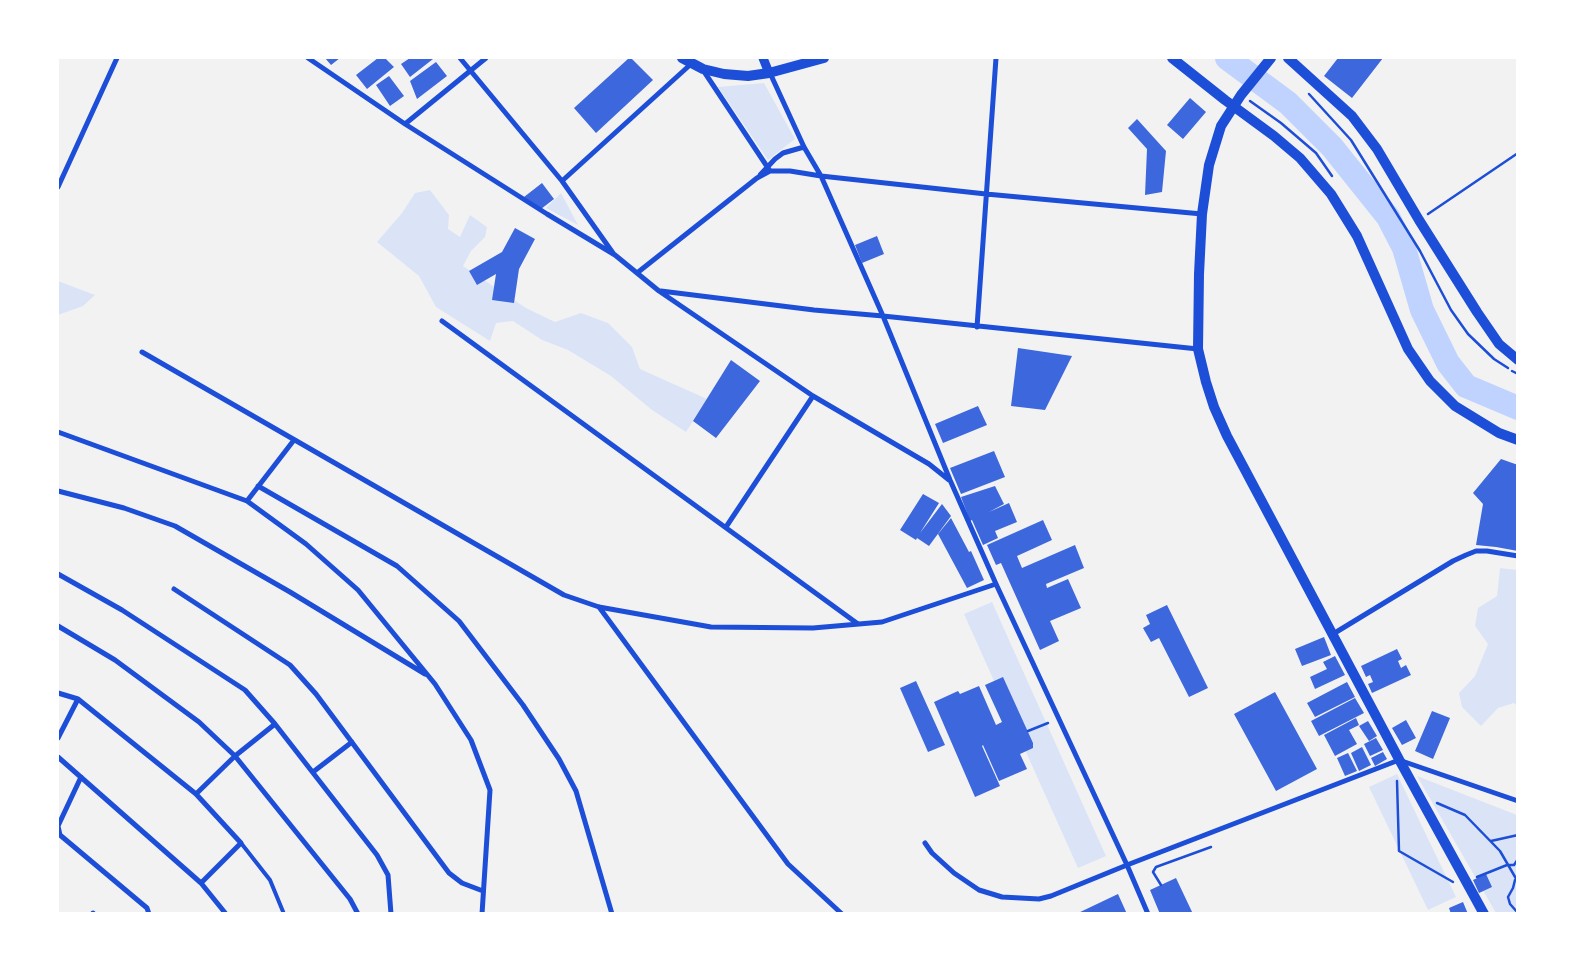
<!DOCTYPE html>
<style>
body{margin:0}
#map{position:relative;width:1575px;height:971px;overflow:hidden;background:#f2f2f2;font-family:Arial,sans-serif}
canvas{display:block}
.frame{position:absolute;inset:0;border:59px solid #fff;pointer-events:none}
</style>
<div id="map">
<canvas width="1575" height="971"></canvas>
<div class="frame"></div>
</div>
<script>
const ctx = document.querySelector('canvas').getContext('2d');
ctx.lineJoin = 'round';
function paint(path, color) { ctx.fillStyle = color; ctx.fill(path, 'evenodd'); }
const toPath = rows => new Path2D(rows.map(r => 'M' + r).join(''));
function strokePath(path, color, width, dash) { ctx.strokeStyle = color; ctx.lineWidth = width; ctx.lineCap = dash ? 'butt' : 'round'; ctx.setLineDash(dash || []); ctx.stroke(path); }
const green = toPath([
 [764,83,795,139,768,160,718,87],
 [430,190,449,215,448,229,460,237,470,215,487,227,485,237,471,251,463,266,526,308,555,322,581,313,608,323,632,347,640,369,707,399,686,432,652,410,611,376,568,350,542,340,513,321,496,323,490,341,436,307,419,276,377,242,402,213,415,193],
 [561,193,578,225,546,208],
 [58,281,95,295,83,306,58,315],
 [1500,568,1517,570,1517,706,1514,703,1498,708,1481,726,1462,707,1459,693,1475,676,1488,644,1475,626,1478,608,1497,596],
 [992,602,1106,856,1078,868,964,614],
 [1397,774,1456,897,1428,910,1369,787],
 [1417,776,1517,815,1517,913,1496,913]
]);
const river = toPath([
 [1227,58,1288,103,1332,147,1388,217,1404,248,1422,310,1448,363,1466,386,1518,408]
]);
const building = toPath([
 [325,58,340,58,331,65],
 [378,58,385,58,394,67,367,89,356,75],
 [410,58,432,58,433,59,410,77,401,64],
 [629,58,631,58,653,80,596,133,574,108],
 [1338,58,1383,58,1352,98,1324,76],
 [436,62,447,76,417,99,410,81],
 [389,76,404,96,390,106,376,85],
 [1190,98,1206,112,1183,139,1167,125],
 [1137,119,1166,151,1162,192,1145,195,1147,149,1128,128],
 [542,183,554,199,541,209,524,197],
 [515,228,535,239,519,269,514,303,492,300,496,274,477,285,469,271,502,252],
 [877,236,884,254,862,263,855,245],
 [1018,348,1072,356,1045,410,1011,406],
 [731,360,760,381,716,438,693,421],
 [978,406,987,425,943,443,935,424],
 [994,451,1005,477,961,494,950,468],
 [1501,459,1518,465,1518,551,1496,547,1476,545,1483,504,1473,493],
 [995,486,1004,504,989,512,1009,503,1017,522,995,531,998,538,983,545,972,520,970,521,961,497],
 [923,494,939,503,920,533,942,504,951,516,929,546,917,538,916,540,900,530],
 [951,518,969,552,971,551,984,580,967,588,938,534],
 [1043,520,1052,540,1017,556,1022,568,1075,545,1084,568,1046,584,1047,588,1068,579,1081,608,1050,621,1059,641,1040,650,1001,563,996,565,987,545],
 [1167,605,1208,688,1189,697,1159,638,1151,642,1143,628,1150,624,1146,615],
 [1324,637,1331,655,1302,666,1295,649],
 [1397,649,1402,659,1398,661,1401,668,1406,665,1411,675,1372,693,1368,684,1373,682,1370,675,1366,677,1361,666],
 [1335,656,1345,675,1315,689,1310,677,1327,669,1323,662],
 [1003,677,1033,743,1033,748,1020,754,1027,769,999,781,983,745,982,746,1000,786,975,797,934,702,958,691,960,694,979,686,996,725,1002,722,985,685],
 [916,681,945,745,928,752,900,688],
 [1347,682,1355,697,1315,717,1307,703],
 [1275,692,1317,769,1276,791,1234,714],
 [1355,698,1364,713,1319,736,1311,721],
 [1432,711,1450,718,1433,759,1415,751],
 [1356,718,1359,725,1349,730,1357,744,1335,756,1324,735],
 [1406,720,1416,738,1402,745,1392,728],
 [1368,721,1377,736,1369,741,1359,726],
 [1376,738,1383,750,1370,756,1364,744],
 [1362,747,1371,765,1359,771,1351,753],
 [1383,752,1387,759,1375,766,1371,758],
 [1348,753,1357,771,1345,776,1337,758],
 [1486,874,1492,887,1479,893,1473,880],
 [1176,878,1193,914,1160,914,1150,890],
 [1118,894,1127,914,1076,914],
 [1463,902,1468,914,1451,914,1449,908]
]);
const path = toPath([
 [1309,94,1351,140,1420,251,1451,310,1468,334,1494,359,1508,368],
 [1250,101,1281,123,1316,153,1332,176],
 [1428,214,1518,153],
 [1512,371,1518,374],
 [1028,731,1048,723],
 [1397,781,1399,851,1453,882],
 [1437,803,1465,815,1500,851,1518,882],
 [1491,841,1518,835],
 [1477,877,1507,865,1514,865,1518,859],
 [1515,880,1513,888,1508,897,1510,904,1518,913],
 [1161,885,1153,872,1156,867,1211,847]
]);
const service = toPath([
 [241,843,270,880,284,914]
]);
const minor = toPath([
 [308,58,405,124,547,214,615,255,659,291,813,396,929,464,949,480],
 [460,58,562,181,613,253],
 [703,70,770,171],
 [770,73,804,147,821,176,883,316,950,480,996,584,1127,865,1148,914],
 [405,124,486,58],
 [760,175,775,159,783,153,804,147],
 [562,181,691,64],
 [58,187,117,58],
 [637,273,757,178,770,171,790,171,821,176,986,194,1202,214],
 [661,291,814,310,883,316,1198,349],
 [442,321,858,624],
 [977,327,996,58],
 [142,352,564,595,599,607,711,627,813,628,882,622,996,584],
 [58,432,247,501,306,544,358,590,435,684,471,740,490,790,482,914],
 [258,486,397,566,459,621,523,705,559,759,576,791,612,914],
 [58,491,124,508,175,526,290,592,425,674],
 [247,501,294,440],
 [726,527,813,396],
 [58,574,122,610,245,690,275,724,377,855,388,875,391,914],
 [174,589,290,665,316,694,449,873,462,883,483,891],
 [599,607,788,864,842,914],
 [58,626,115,660,199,722,235,756,350,899,358,914],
 [1333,634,1453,561,1466,555,1476,551,1487,551,1518,556],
 [58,693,78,699,196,794,241,843,201,883],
 [58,738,78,699],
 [58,757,201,883,226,914],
 [313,772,352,742],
 [81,777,58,826,60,835,147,908,149,914],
 [196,794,235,756,275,724],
 [925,843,932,853,954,873,979,890,1002,897,1039,899,1051,896,1127,865,1399,760,1518,801],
 [93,913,93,914]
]);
const tertiary = toPath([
 [763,58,769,73]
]);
const secondary = toPath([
 [682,58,703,69,724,74,748,76,769,73,824,58],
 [1172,58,1225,100,1274,136,1300,158,1331,194,1357,236,1408,349,1430,381,1455,406,1499,433,1518,440],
 [1271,58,1241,95,1221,126,1209,165,1202,214,1199,274,1198,349,1206,382,1214,407,1227,436,1401,763,1484,914],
 [1288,58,1352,116,1377,149,1419,220,1477,312,1499,344,1518,360]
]);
paint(green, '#dbe4f7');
strokePath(river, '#bfd3fe', 24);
paint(building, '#3d67dc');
strokePath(path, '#1d4ed8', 2.5);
strokePath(service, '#1d4ed8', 4);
strokePath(minor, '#1d4ed8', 5);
strokePath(tertiary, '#1d4ed8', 9);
strokePath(secondary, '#1d4ed8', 10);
</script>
